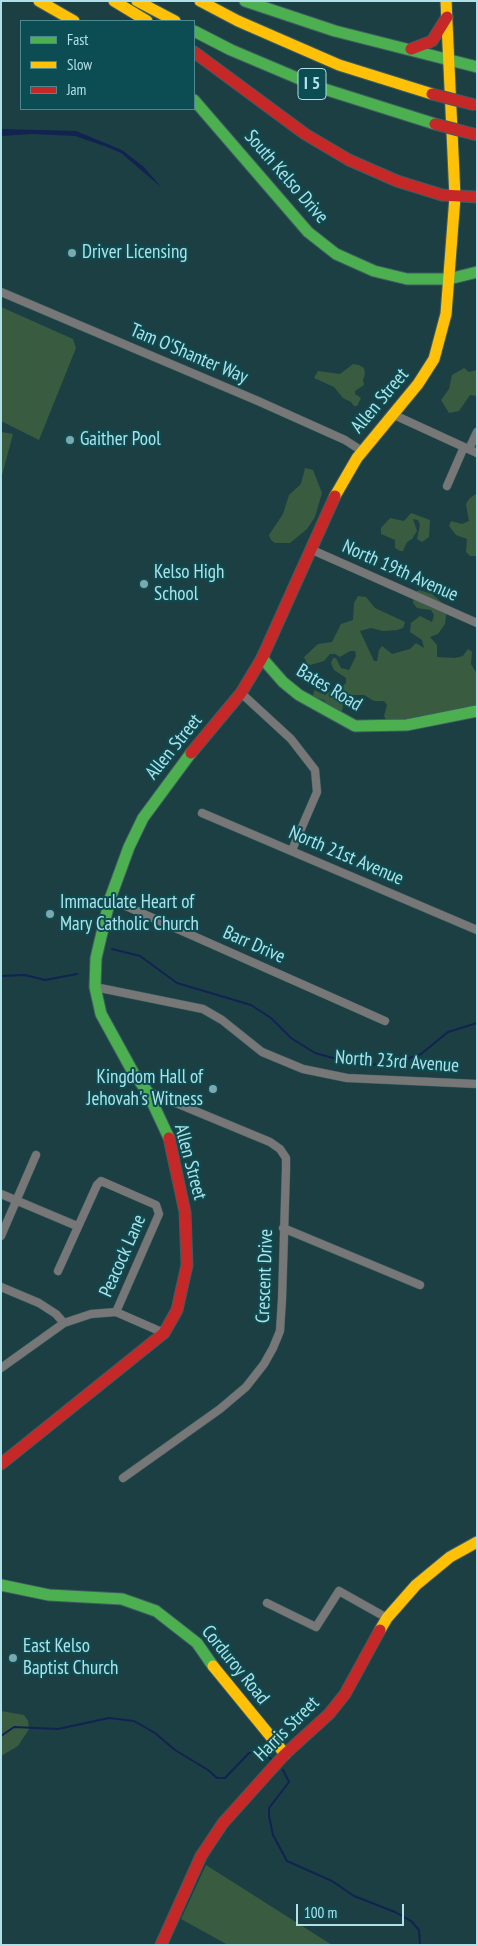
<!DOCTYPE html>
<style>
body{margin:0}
#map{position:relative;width:478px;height:1946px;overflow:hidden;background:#1c3f43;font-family:"PT Sans Narrow",sans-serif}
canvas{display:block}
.frame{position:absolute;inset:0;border:2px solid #b1e1e8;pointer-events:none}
.legend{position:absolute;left:20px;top:20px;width:175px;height:90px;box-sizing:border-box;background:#0c4c53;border:1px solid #4e888f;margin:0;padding:6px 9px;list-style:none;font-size:15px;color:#b1e1e8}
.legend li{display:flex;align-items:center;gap:10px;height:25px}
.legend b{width:25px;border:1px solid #4e888f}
.scale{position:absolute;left:296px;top:1904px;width:108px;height:22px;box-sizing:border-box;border:2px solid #b1e1e8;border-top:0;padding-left:6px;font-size:15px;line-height:18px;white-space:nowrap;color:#b1e1e8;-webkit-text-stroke:4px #0c4c53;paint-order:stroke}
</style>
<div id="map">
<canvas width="478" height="1946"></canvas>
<div class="frame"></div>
<ul class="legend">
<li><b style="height:6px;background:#4caf50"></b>Fast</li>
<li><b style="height:6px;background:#ffc107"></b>Slow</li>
<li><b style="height:6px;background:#c62828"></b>Jam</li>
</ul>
<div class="scale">100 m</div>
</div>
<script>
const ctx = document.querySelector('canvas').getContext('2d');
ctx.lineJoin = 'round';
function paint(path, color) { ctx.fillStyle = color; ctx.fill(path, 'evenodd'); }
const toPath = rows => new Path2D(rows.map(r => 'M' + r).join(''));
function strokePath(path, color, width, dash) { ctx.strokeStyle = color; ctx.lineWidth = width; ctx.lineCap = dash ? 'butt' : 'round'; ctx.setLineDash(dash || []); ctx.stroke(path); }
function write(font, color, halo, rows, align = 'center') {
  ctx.font = font + ' "PT Sans Narrow",sans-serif'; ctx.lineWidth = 4; ctx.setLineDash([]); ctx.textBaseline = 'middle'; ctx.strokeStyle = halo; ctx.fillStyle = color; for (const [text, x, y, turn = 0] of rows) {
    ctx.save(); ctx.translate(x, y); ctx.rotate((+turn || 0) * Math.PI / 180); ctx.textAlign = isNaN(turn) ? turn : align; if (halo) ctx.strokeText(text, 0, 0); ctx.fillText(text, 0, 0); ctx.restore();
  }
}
const green = toPath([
 [1,307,73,339,76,348,39,440,1,421],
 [353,364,359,365,364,368,365,374,363,380,364,385,355,391,355,394,361,398,357,406,354,406,351,402,343,398,334,387,314,378,318,371,340,374],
 [464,368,469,372,477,370,477,396,470,395,459,411,449,413,441,400,449,389,452,375],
 [1,432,13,434,1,479],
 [305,468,313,470,322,493,315,517,307,529,290,543,275,543,271,540,269,535,283,514,289,495,301,484],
 [477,493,477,556,470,556,466,552,467,539,456,535,449,526,451,521,462,524,469,521,466,504,469,499],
 [411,513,430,520,429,537,422,542,417,539,420,525,418,520,413,519,417,531,412,539,407,542,403,551,400,551,395,548,395,540,381,534,381,528,390,518,404,521],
 [419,590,432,594,447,607,445,624,438,634,430,637,437,645,437,657,455,658,463,656,468,649,472,652,471,664,477,674,477,711,430,720,386,720,384,716,387,705,384,701,374,701,364,695,346,695,342,699,343,708,341,713,331,710,324,700,313,697,314,690,325,695,334,688,342,687,346,683,346,678,334,670,331,663,333,658,336,658,341,668,349,670,356,656,355,651,350,651,340,657,335,654,330,654,324,661,310,665,307,664,304,657,318,644,332,642,341,624,353,620,354,603,358,596,366,597,375,608,405,622,403,628,397,630,383,631,371,628,360,631,374,661,377,661,379,650,382,646,392,654,410,649,416,643,424,648,422,640,410,632,411,623,420,616,432,622,434,615,431,610,417,608,413,603,414,593],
 [1,1711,24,1715,28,1721,29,1729,18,1746,1,1756],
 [206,1865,332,1945,228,1945,181,1919]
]);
const water = toPath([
 [1,129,76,131,122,150,144,167,161,187,121,153,107,147,75,136,32,134,1,136]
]);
const stream = toPath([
 [112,949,140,956,177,983,251,1005,271,1018,291,1038,315,1053,355,1064,390,1065,421,1054,448,1032,477,1023],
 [1,976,25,975,45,980,77,974],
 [1,1736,14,1727,58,1729,109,1718,134,1721,155,1733,175,1750,208,1770,217,1778,225,1778,249,1753,260,1751,271,1759],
 [283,1770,289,1782,269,1808,269,1816,273,1835,287,1861,332,1881,354,1896,395,1912,411,1921,419,1930,420,1945]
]);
const street = toPath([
 [1,292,258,401,345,440,362,451],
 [392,414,477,453],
 [469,449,477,432],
 [447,486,464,447],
 [310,549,477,623],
 [241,693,291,739,315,770,317,792,292,850],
 [202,813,477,930],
 [110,899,385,1021],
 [95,987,203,1009,222,1020,262,1052,303,1069,347,1078,477,1084],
 [1,1194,77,1226],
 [283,1228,420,1285],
 [1,1236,36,1155],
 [58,1271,97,1185,101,1181,156,1205,159,1214,116,1312],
 [1,1287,39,1303,56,1314,64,1323],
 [1,1368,64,1323,91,1314,116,1312,164,1333],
 [123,1478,220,1409,246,1387,264,1364,273,1348,280,1331,282,1299,286,1169,286,1158,280,1149,270,1142,147,1091],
 [267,1603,316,1627,339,1591,387,1618]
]);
const fast = toPath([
 [245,1,335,31,477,67],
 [194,31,231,50,321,88,435,124],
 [194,100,308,232,336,254,374,271,407,279,449,279,477,272],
 [262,658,283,682,299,695,355,726,407,725,477,711],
 [169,1138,147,1091,134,1074,101,1014,95,987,96,958,110,899,129,847,143,818,191,753],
 [1,1585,49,1595,122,1599,156,1611,197,1643,213,1666]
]);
const slow = toPath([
 [39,1,74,21],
 [114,1,147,21],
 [137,1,175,21],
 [200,1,238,21,339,65,432,94],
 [446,1,455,197],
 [335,496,357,458,418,384,434,359,446,314,455,197],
 [380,1630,387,1618,416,1585,450,1557,477,1542],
 [213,1666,285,1754]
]);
const jam = toPath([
 [411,49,432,41,447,17],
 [194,52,305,134,349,160,397,181,442,195,477,197],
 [191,753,241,693,262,658,335,496],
 [1,1464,164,1333,177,1310,187,1265,185,1212,169,1138],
 [161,1945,201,1856,223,1823,285,1754,329,1714,345,1694,380,1630]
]);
const jamBridge = toPath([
 [432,94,475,105],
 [435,124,477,135]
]);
const markers = [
 [72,253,5,"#7da8ae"],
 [70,440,5,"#7da8ae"],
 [144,584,5,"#7da8ae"],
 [50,914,5,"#7da8ae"],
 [213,1089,5,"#7da8ae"],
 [13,1658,5,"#7da8ae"]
];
const shields = [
 [312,84,28]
];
const shieldNames = [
 ["I 5",312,84]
];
const streetNames = [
 ["South Kelso Drive",286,177,49],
 ["Tam O'Shanter Way",189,354,23],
 ["Allen Street",380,401,-50],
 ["North 19th Avenue",400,571,24],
 ["Bates Road",329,688,31],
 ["Allen Street",174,747,-51],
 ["North 21st Avenue",346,856,23],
 ["Barr Drive",254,945,24],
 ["North 23rd Avenue",397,1062,4],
 ["Allen Street",190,1162,75],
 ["Peacock Lane",123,1256,-66],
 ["Crescent Drive",265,1276,-88],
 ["Corduroy Road",235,1665,51],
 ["Harris Street",287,1729,-45]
];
const poiNames = [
 ["Driver Licensing",82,253],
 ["Gaither Pool",80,440],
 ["Kelso High",154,573],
 ["School",154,595],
 ["Immaculate Heart of",60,903],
 ["Mary Catholic Church",60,925],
 ["Kingdom Hall of",203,1078,"right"],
 ["Jehovah's Witness",203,1100,"right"],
 ["East Kelso",23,1647],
 ["Baptist Church",23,1669]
];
paint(green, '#395c41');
paint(water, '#112351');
strokePath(stream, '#112351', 2);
strokePath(street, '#3d5d61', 9);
strokePath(fast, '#3d5d61', 13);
strokePath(slow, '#3d5d61', 13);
strokePath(jam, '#3d5d61', 13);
strokePath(street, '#777', 8);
strokePath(fast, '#4caf50', 11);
strokePath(slow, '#ffc107', 11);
strokePath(jam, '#c62828', 11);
strokePath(jamBridge, '#3d5d61', 13, []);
strokePath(jamBridge, '#c62828', 11);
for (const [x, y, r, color] of markers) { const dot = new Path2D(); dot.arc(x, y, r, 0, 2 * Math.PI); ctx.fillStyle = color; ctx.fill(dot); strokePath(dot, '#0c4c53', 2); }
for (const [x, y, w] of shields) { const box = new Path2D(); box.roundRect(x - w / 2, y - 15.5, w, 31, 4); ctx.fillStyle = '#0c4c53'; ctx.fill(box); strokePath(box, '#b1e1e8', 1); }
write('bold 18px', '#b1e1e8', null, shieldNames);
write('19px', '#b1e1e8', '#0c4c53', streetNames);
write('19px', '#b1e1e8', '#0c4c53', poiNames, 'left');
</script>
